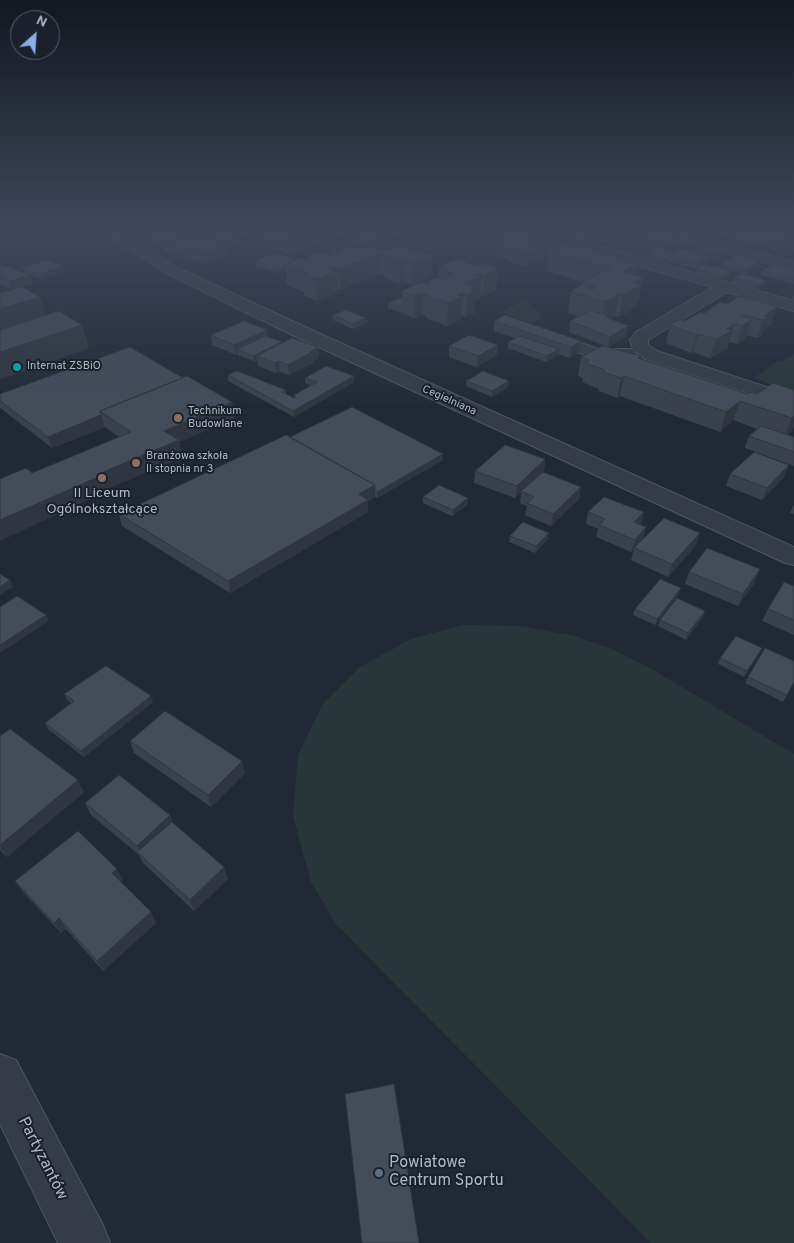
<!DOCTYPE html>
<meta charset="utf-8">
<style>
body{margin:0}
#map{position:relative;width:794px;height:1243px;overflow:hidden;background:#222936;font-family:Overpass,sans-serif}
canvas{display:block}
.north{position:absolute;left:10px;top:10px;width:50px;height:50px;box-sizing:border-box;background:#1b212b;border:1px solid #575d68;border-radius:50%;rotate:26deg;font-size:14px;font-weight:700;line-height:20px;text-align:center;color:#b0b6c3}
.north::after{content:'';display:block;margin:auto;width:18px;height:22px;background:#8babed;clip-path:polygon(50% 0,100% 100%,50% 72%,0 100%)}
</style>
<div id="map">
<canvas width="794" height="1243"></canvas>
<div class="north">N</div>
</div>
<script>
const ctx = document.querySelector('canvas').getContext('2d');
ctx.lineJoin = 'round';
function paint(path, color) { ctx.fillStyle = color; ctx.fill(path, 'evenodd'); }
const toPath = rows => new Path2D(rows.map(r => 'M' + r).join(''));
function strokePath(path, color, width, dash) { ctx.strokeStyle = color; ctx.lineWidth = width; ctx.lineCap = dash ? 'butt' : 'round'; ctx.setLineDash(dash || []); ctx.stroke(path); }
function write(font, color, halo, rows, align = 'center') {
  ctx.font = font + ' Overpass,sans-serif'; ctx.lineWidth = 4; ctx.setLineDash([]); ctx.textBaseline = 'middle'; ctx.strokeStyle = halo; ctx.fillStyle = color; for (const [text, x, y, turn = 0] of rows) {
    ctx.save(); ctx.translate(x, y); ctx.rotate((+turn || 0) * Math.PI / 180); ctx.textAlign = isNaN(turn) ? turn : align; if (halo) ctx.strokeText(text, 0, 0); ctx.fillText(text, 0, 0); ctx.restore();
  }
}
const green = toPath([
 [526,299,542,318,533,323,501,312],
 [794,354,794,393,754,378,778,361,781,362],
 [463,625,519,626,575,636,612,649,650,668,794,754,794,1243,651,1243,336,924,311,882,293,816,298,755,323,704,360,667,411,639]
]);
const minor = toPath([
 [103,234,119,234,180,269,294,322,794,547,794,565,785,563,282,330,170,275,103,234],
 [572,234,584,234,586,241,589,243,794,301,794,311,727,292,648,340,648,345,657,351,794,396,794,408,645,359,635,351,636,353,633,357,627,358,598,359,539,340,537,336,539,332,545,331,599,349,633,349,630,340,636,332,713,287,579,249,572,243,572,234],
 [663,234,683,234,794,262,794,270,664,237,663,234],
 [0,1054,16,1060,103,1225,110,1243,58,1243,0,1124,0,1054]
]);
const wall = toPath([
 [217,234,248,234,238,237,239,245,226,249,227,255,203,263,183,256,181,257,164,251,163,246,179,241,162,246,150,242,149,237,178,236,179,241,198,241,215,236,215,235],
 [264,234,345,234,288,254,266,246],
 [370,234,401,234,363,247,432,256,431,277,412,285,404,282,400,284,391,281,391,280,384,277,384,275,381,274,340,290,338,289,338,293,317,301,305,296,304,292,287,285,286,270,278,273,255,266,255,261,305,260,307,259,307,257,333,256,332,252,340,250,340,245],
 [499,234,553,234,552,236,545,239,544,243,539,245,542,259,525,266,510,262,510,260,496,255,497,242,499,242],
 [727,234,794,234,794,237,791,236,789,240,776,249,749,243,749,242,726,237],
 [679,240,678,245,667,251,674,252,673,254,692,252,693,248,724,250,723,255,715,259,710,257,709,261,695,269,667,261,662,265,647,261,648,257,646,257,647,252,652,248,641,246,642,242],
 [549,251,617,257,617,259,637,264,635,275,639,299,638,300,636,307,619,317,615,316,610,319,626,336,608,347,569,332,570,321,579,317,568,313,571,291,582,285,583,282,547,271],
 [722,263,758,265,745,274,721,268],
 [0,264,33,284,23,287,46,315,82,325,89,348,0,379,0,293,12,290,0,285],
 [63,266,64,271,42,279,25,273,23,268],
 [475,266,498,268,496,290,483,296,480,295,480,298,475,300,474,313,466,317,462,316,461,319,447,326,426,318,426,316,422,315,415,318,388,308,388,303,402,297,402,291,428,285,428,281,438,279,439,267],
 [794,268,794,284,761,275,762,270],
 [696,269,731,271,729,276,720,281,695,274],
 [734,278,764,285,757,290,732,283],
 [794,295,794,302,791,301],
 [739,296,771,325,763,330,762,335,757,338,747,335,746,337,737,344,729,342,727,349,710,358,693,352,691,353,666,343,670,325,703,314,727,304],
 [332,315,366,318,367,323,353,329,333,320],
 [505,315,579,352,569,358,558,354,558,355,546,362,508,348,508,342,515,338,494,331,494,321],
 [267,330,268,337,282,342,318,347,319,358,313,361,313,363,289,375,280,372,276,373,258,366,257,360,254,361,238,355,236,355,212,345,211,335],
 [498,345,497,355,477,367,449,357,449,346],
 [581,357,640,358,748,394,794,390,793,429,787,435,794,437,794,466,745,448,749,436,757,429,733,420,720,432,620,396,617,398,599,391,599,389,582,382,583,378,578,376],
 [228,375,286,390,286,394,294,398,294,395,312,386,305,383,305,378,354,376,354,382,294,417,228,381],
 [183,378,232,402,235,418,179,442,183,457,109,488,110,490,32,473,119,437,105,427,52,448,0,408,0,394],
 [466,381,509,381,508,387,492,397,466,386],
 [290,437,443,454,443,460,377,498,375,497,368,501,368,512,230,593,122,526,119,514],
 [545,459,544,471,530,484,581,487,579,499,551,526,525,515,527,506,520,503,521,492,515,498,474,483,475,471],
 [730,474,784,477,762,500,726,486],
 [423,497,468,504,452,516,423,503],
 [794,504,794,514,790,513],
 [588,512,641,524,640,525,646,527,643,539,696,545,668,577,631,560,634,549,631,552,596,537,598,529,586,524],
 [510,536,548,539,535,553,509,542],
 [689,572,755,582,738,606,685,584],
 [794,586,794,635,762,621,768,609],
 [678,595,655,625,633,615,635,609],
 [703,617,686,640,658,626,660,620],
 [759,654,744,677,718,664,720,658],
 [748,677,794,682,783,702,745,683],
 [64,694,153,702,84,757,48,729,45,723,71,703,67,700],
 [0,736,84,792,7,857,0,850],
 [130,741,245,773,211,807,134,753],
 [85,803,170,815,173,823,228,879,194,911,143,863,138,854,91,815],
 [123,880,121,882,156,923,103,971,66,929,61,933,23,892,15,881]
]);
const shadedWall = toPath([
 [198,234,205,234,198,236],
 [235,234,248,234,238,237,239,245,226,249,227,255,203,263,202,254,217,243],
 [287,234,345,234,288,254],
 [389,234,401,234,349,252,349,248],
 [537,234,553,234,552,236,545,239,544,243,531,248,543,246,542,259,525,266,527,253,527,237],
 [788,234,791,234,789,240,776,249,779,240],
 [178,236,179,241,162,246,161,242],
 [679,240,678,245,667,251,668,246],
 [724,250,723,255,715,259,717,254],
 [182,251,183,256,181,257,180,252],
 [381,253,381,274,340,290,339,269],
 [432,256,431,277,412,285,412,264],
 [668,256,667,261,662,265,663,260],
 [710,256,709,261,695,269,697,264],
 [759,260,758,265,745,274,746,269],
 [404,261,404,282,400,284,400,263],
 [637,264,633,286,623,272],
 [63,266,64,271,42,279,40,274],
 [285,266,286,270,278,273,277,269],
 [334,267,335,272,337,271,338,293,317,301,316,279,330,269],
 [498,268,496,290,483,296,485,275],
 [731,271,729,276,720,281,721,276],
 [479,273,479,277,481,276,480,298,475,300,474,313,466,317,467,295,465,284,475,275],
 [30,275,33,284,12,290,9,281],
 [644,278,639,299,638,300,636,307,619,317,623,295,633,283],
 [766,280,764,285,757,290,759,285],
 [422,293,422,315,415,318,415,296],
 [463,293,461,319,447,326,448,303,458,295],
 [619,294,615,316,601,324,605,302],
 [40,297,47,319,0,334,0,309],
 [777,307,771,325,763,330,762,335,757,338,764,316],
 [366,318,367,323,353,329,353,324],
 [752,319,746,337,737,344,742,326],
 [734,324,727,349,710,358,716,339,727,329],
 [82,325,89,348,0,379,0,352],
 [628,326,626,336,608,347,610,337],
 [267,330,269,340,237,349,238,354,236,355,234,345],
 [698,334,693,352,691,353,696,335],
 [581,341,579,352,569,358,571,347],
 [282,342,283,348,257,356,257,360,254,361,253,356],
 [498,345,497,355,477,367,478,356],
 [318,347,319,358,313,361,313,363,289,375,288,365],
 [559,349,558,355,546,362,547,356],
 [279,361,280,372,276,373,275,363],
 [354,376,354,382,294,417,293,411],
 [624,376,620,396,617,398,621,378],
 [509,381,508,387,492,397,492,391],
 [740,401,733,420,720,432,726,412],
 [232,402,235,418,179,442,183,457,109,488,110,490,0,541,0,520,103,472,164,431],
 [101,415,105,427,52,448,48,437],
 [794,416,794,427,793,429,784,438,792,418],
 [443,454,443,460,377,498,377,492],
 [545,459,544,471,515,498,517,486],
 [789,465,784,477,762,500,767,488],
 [375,485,375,497,368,501,368,512,230,593,228,581,359,494],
 [581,487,579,499,551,526,553,514],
 [468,498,468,504,452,516,453,510],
 [644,512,641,524,631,535,634,522],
 [646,527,643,539,631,552,635,540],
 [549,533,548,539,535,553,536,546],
 [700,533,696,545,668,577,672,564],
 [760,569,755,582,738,606,743,594],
 [10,580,13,587,0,595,0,587],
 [681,588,678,595,655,625,657,619],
 [705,611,703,617,686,640,688,633],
 [46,615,49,621,0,653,0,645],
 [762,648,759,654,744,677,747,671],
 [151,696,153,702,84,757,81,751],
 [242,761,245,773,211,807,208,795],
 [78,780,84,792,7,857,0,846,0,845],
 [170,815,175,827,143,857,137,846],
 [224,867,228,879,194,911,190,900],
 [117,869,123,880,118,884,112,873],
 [151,912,156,923,103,971,97,961],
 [59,918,66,929,61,933,54,923]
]);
const building = toPath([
 [161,234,171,234,178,236,161,242,149,237,161,234],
 [222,234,230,234,238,236,217,243,225,246,202,254,182,247,222,234],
 [370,234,389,234,350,248,340,245,370,234],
 [512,234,537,234,527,237,530,238,526,240,532,242,530,243,543,246,527,253,511,249,514,248,497,242,516,235,512,234],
 [656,234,679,240,668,246,642,242,656,234],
 [734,234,753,234,751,235,751,237,734,234],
 [753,234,788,234,779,240,751,235,753,234],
 [188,238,198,241,182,247,182,251,180,252,163,246,188,238],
 [567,243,617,257,614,258,637,264,623,272,644,278,633,283,641,285,623,295,619,294,605,302,571,291,582,285,593,289,597,287,582,282,611,268,549,251,567,243],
 [700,244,724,250,717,254,693,248,700,244],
 [360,246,365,248,372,246,387,251,400,246,432,256,412,264,404,261,400,263,391,260,392,260,384,257,387,255,381,253,339,269,334,267,330,269,337,271,316,279,303,274,308,273,285,264,300,258,305,260,310,258,307,257,315,254,323,253,332,256,338,254,332,252,348,247,353,249,360,246],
 [654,248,674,252,670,256,682,249,710,256,697,264,668,256,663,260,648,256,653,253,647,252,654,248],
 [276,253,296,260,285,264,285,266,277,269,255,261,276,253],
 [736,255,759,260,746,269,722,263,736,255],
 [457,259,475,266,481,263,498,268,485,275,479,273,475,275,481,276,465,284,476,287,471,290,475,291,467,295,463,293,458,295,462,297,448,303,426,296,429,295,422,293,415,296,402,291,421,282,429,285,433,283,428,281,436,278,440,279,453,274,442,270,446,269,439,267,457,259],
 [46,260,63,266,40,274,23,268,46,260],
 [775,263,794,268,794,279,762,270,775,263],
 [0,264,30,275,9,281,0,277,0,264],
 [705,264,731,271,721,276,696,269,705,264],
 [741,273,766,280,759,285,734,278,741,273],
 [22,287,40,297,0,309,0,293,22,287],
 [739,296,777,307,764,316,768,317,763,320,743,314,740,316,752,319,742,326,734,324,727,329,732,331,716,339,698,334,696,335,670,325,680,319,685,321,700,313,703,314,720,302,727,304,739,296],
 [402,297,402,308,388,303,402,297],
 [346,310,366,318,353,324,332,315,346,310],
 [590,310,608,316,606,317,628,326,610,337,570,321,590,310],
 [59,311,82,325,0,352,0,330,59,311],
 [505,315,581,341,571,347,494,321,505,315],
 [244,321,267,330,234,345,211,335,244,321],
 [469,335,498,345,478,356,449,346,469,335],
 [266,336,282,342,253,356,237,349,266,336],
 [520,336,559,349,547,356,508,342,520,336],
 [292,338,318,347,310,352,312,352,288,365,279,361,275,363,257,356,292,338],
 [602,346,641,356,638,358,748,394,751,392,757,394,773,383,794,390,794,416,792,418,740,401,726,412,624,376,621,378,603,372,605,370,585,363,590,360,581,357,602,346],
 [130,347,183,378,100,411,101,415,48,437,0,401,0,394,130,347],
 [326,366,354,376,293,411,228,375,237,371,286,390,282,392,294,398,296,397,294,395,317,382,305,378,326,366],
 [483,371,509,381,492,391,466,381,483,371],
 [187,376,232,402,164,431,179,440,103,472,105,474,0,520,0,479,26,468,32,473,131,432,100,411,187,376],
 [352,407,443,454,377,492,375,491,375,485,290,437,352,407],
 [761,426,794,437,794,452,749,436,761,426],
 [286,435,375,485,359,494,368,500,228,581,119,514,286,435],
 [505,445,545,459,517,486,475,471,505,445],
 [754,452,789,465,767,488,730,474,754,452],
 [543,472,581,487,553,514,527,503,534,497,521,491,543,472],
 [439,485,468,498,453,510,423,497,439,485],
 [604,497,644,512,634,522,646,527,635,540,599,525,605,519,588,512,604,497],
 [664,518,700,533,672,564,634,548,664,518],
 [523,522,549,533,536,546,510,536,523,522],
 [707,548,760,569,743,594,689,572,707,548],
 [0,574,10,580,0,587,0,574],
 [660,579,681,588,657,619,635,609,660,579],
 [784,582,794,586,794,620,768,609,784,582],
 [17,596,46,615,0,645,0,607,17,596],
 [677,598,705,611,688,633,660,620,677,598],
 [736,636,762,648,747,671,720,658,736,636],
 [765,648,794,661,794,682,787,695,748,677,765,648],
 [106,666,151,696,81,751,45,723,74,701,64,694,106,666],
 [165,711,242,761,208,795,130,741,165,711],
 [10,729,78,780,0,845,0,736,10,729],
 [119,775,170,815,137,846,85,803,119,775],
 [172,822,224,867,190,900,137,852,172,822],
 [78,831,117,869,112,873,151,912,97,961,59,918,54,923,15,881,78,831],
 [394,1084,419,1243,362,1243,345,1094,394,1084]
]);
const markers = [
 [17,367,5,"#0f9aa8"],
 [178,418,5,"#8d6e63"],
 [136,463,5,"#8d6e63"],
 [102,478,5,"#8d6e63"],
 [379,1173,5,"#5c6f8a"]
];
const farPoinames = [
 ["Internat ZSBiO",27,367],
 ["Technikum",188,412],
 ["Budowlane",188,425],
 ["Branżowa szkoła",146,457],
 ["II stopnia nr 3",146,470]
];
const farStreetnames = [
 ["Cegielniana",449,401,24]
];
const poiNames = [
 ["II Liceum",102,494],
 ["Ogólnokształcące",102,510]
];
const nearStreetnames = [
 ["Partyzantów",42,1159,63]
];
const nearPoinames = [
 ["Powiatowe",389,1164],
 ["Centrum Sportu",389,1182]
];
paint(green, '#273739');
strokePath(minor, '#505661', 2);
paint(minor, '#363c46');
paint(wall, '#3a414d');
paint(shadedWall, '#30353f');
paint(building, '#444c5a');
strokePath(building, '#30353f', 1);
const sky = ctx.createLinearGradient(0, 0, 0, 408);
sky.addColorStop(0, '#13171e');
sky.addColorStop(0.57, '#3e495d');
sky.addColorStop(1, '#3e495d00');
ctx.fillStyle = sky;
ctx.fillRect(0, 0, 794, 408);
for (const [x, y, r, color] of markers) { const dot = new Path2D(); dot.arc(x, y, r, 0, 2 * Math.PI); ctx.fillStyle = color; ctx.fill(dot); strokePath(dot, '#1b212b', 2); }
write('11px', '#b0b6c3', '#1b212b', farPoinames, 'left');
write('11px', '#b0b6c3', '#1b212b', farStreetnames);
write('14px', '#b0b6c3', '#1b212b', poiNames);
write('16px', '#b0b6c3', '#1b212b', nearStreetnames);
write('16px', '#b0b6c3', '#1b212b', nearPoinames, 'left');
</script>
